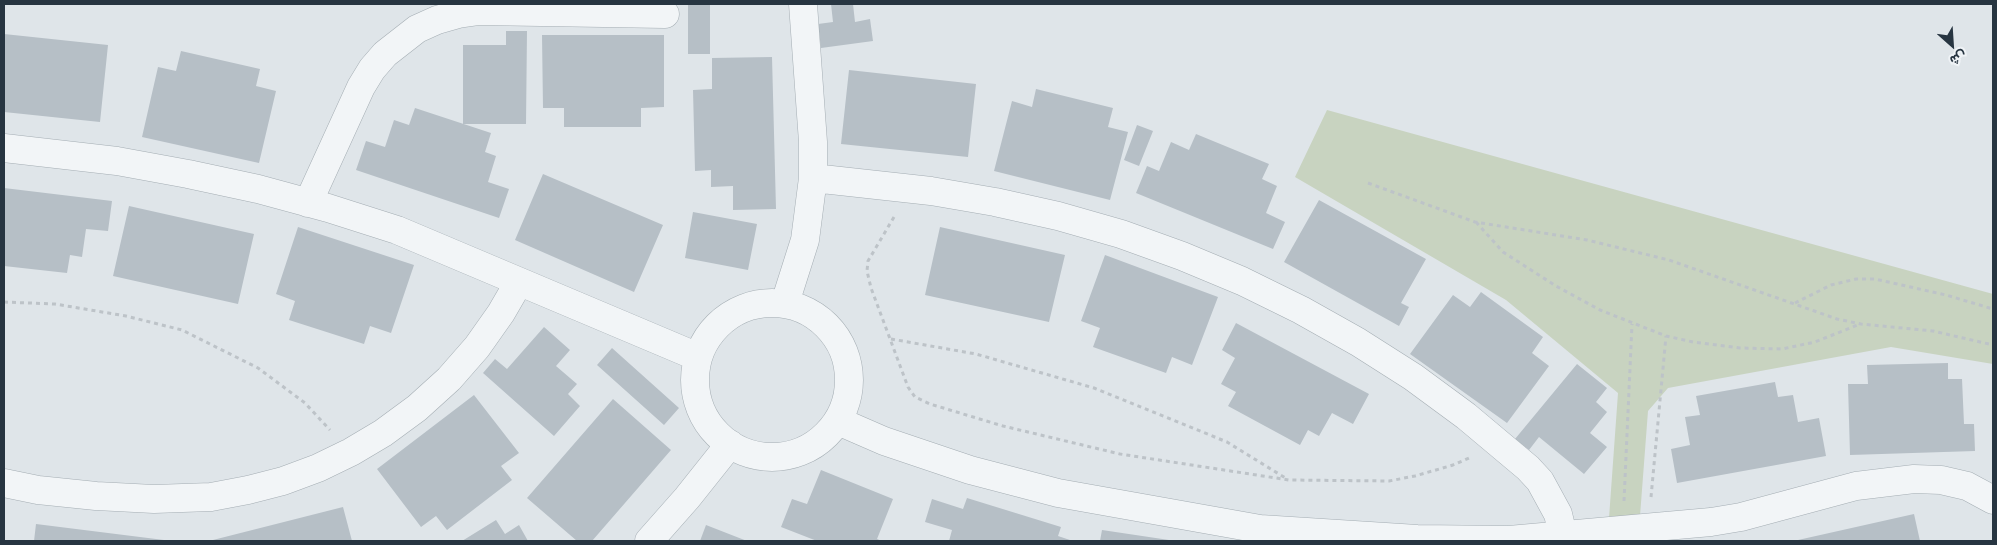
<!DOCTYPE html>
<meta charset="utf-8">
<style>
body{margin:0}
#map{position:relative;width:1997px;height:545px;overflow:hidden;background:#dfe5e9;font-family:Cabin,Vazirmatn,sans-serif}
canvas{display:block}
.frame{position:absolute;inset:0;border:5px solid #273541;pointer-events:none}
.north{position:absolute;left:1927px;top:20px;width:50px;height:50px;-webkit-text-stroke:4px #eff3f6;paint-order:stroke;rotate:154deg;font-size:14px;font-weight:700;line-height:20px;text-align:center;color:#273541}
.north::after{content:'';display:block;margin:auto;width:18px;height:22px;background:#273541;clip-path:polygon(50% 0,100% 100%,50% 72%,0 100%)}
</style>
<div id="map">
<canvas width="1997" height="545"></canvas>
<div class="frame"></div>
<div class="north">ش</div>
</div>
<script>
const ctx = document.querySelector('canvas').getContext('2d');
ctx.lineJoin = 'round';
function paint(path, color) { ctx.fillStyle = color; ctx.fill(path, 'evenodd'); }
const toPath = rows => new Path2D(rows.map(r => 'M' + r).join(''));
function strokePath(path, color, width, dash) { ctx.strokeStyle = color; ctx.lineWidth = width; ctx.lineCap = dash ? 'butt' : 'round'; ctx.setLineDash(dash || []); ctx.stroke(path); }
const green = toPath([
 [1327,110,1993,294,1993,364,1891,347,1668,388,1648,411,1640,516,1609,518,1618,393,1506,300,1295,177]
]);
const building = toPath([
 [688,4,710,4,710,54,688,54],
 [831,4,853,4,855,22,870,19,873,41,821,48,818,24,833,22],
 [506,31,527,31,526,124,463,124,463,45,506,45],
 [4,34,108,45,100,122,4,112],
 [542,35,664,35,664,107,641,108,641,127,564,127,564,108,543,108],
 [181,51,260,69,256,86,276,91,259,163,142,137,158,67,176,71],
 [772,57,776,209,733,210,733,186,711,187,711,170,695,171,693,90,712,89,712,58],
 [849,70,976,84,968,157,841,144],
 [1036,89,1113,108,1108,127,1128,132,1110,200,994,171,1012,101,1032,107],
 [415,108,491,133,485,152,496,156,488,182,509,189,499,218,356,170,366,141,385,147,394,120,409,125],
 [1137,125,1153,131,1139,166,1124,160],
 [1196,134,1269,164,1262,179,1277,186,1266,213,1285,222,1273,249,1136,193,1147,166,1159,171,1171,142,1189,150],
 [543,174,663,225,634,292,515,240],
 [4,188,112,201,108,231,86,229,82,257,70,255,67,273,4,266],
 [1319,200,1426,259,1401,303,1409,307,1399,326,1284,262],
 [129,206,254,234,238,304,113,276],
 [693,212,757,224,748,270,685,258],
 [298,227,414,265,391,333,370,326,364,344,289,320,295,301,276,294],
 [940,227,1065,255,1049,322,925,295],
 [1105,255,1218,297,1192,365,1172,357,1166,373,1093,347,1100,328,1081,321],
 [1481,292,1543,337,1532,353,1549,366,1507,423,1410,354,1453,295,1470,307],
 [1236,323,1369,394,1353,424,1332,413,1319,436,1308,430,1300,445,1228,406,1236,392,1221,384,1235,358,1222,350],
 [544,327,570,350,556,366,577,384,568,394,580,406,554,436,483,373,495,359,507,369],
 [612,348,679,408,664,425,597,365],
 [1948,363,1948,379,1962,379,1964,424,1974,424,1975,451,1850,455,1848,384,1868,384,1867,365],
 [1577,364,1607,388,1596,402,1607,412,1590,433,1607,447,1584,474,1539,437,1529,450,1515,439],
 [1775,382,1778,397,1793,395,1798,422,1819,418,1826,456,1677,483,1671,449,1690,445,1685,417,1700,415,1696,396],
 [474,395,519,453,501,466,512,480,447,530,436,516,421,527,377,469],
 [613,399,671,450,592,541,577,541,527,498],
 [821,470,893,499,877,539,882,541,817,541,781,527,792,499,807,504],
 [967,498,1061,527,1058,536,1073,541,949,541,952,530,925,522,932,499,963,509],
 [343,507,352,541,209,541],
 [1914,514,1920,541,1798,541,1798,540],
 [496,520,505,534,519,525,528,541,462,541],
 [36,524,164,540,164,541,34,541],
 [706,525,747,541,700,541],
 [1102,530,1169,540,1169,541,1100,541]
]);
const path = toPath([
 [1368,183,1475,222,1587,240,1669,260,1837,319,1861,324,1933,331,1993,345],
 [894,217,868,261,867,271,871,288,908,387,915,397,930,404,1003,426,1120,454,1289,480,1389,481,1415,476,1453,465,1469,458],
 [1476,222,1503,252,1556,286,1600,310,1666,336,1693,342,1740,348,1782,349,1815,342,1860,324],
 [4,302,55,304,126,316,182,330,258,368,305,403,330,430],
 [1795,303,1831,285,1856,279,1875,279,1946,295,1993,309],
 [891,339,976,354,1094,388,1227,442,1287,479],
 [1651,497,1666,336],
 [1624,501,1632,324]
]);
const minor = toPath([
 [4,148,117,161,188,174,258,189,328,208,397,230,698,357],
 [813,178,931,191,995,202,1058,216,1121,234,1182,256,1242,281,1301,310,1358,342,1413,377,1466,416,1528,468,1540,481,1558,514,1563,535],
 [308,203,361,87,372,69,385,54,417,29,437,20,458,14,479,11,665,14],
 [785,303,805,240,813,178,813,142,803,4],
 '695 380a77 77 0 1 1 154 0a77 77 0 1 1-154 0Z',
 [838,421,884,441,970,470,1058,493,1260,529,1417,539,1509,540,1711,522,1741,517,1856,486,1914,479,1941,480,1967,486,1993,500],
 [4,483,38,490,96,496,154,499,211,497,248,490,283,481,318,468,351,452,383,433,417,408,449,379,477,347,501,313,519,282],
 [649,541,687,498,730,444]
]);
paint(green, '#c8d3c0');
paint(building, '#b6bfc6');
strokePath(minor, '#a4adb3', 29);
strokePath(path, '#bdc3c8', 3, [4, 4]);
strokePath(minor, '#f2f5f7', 28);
</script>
